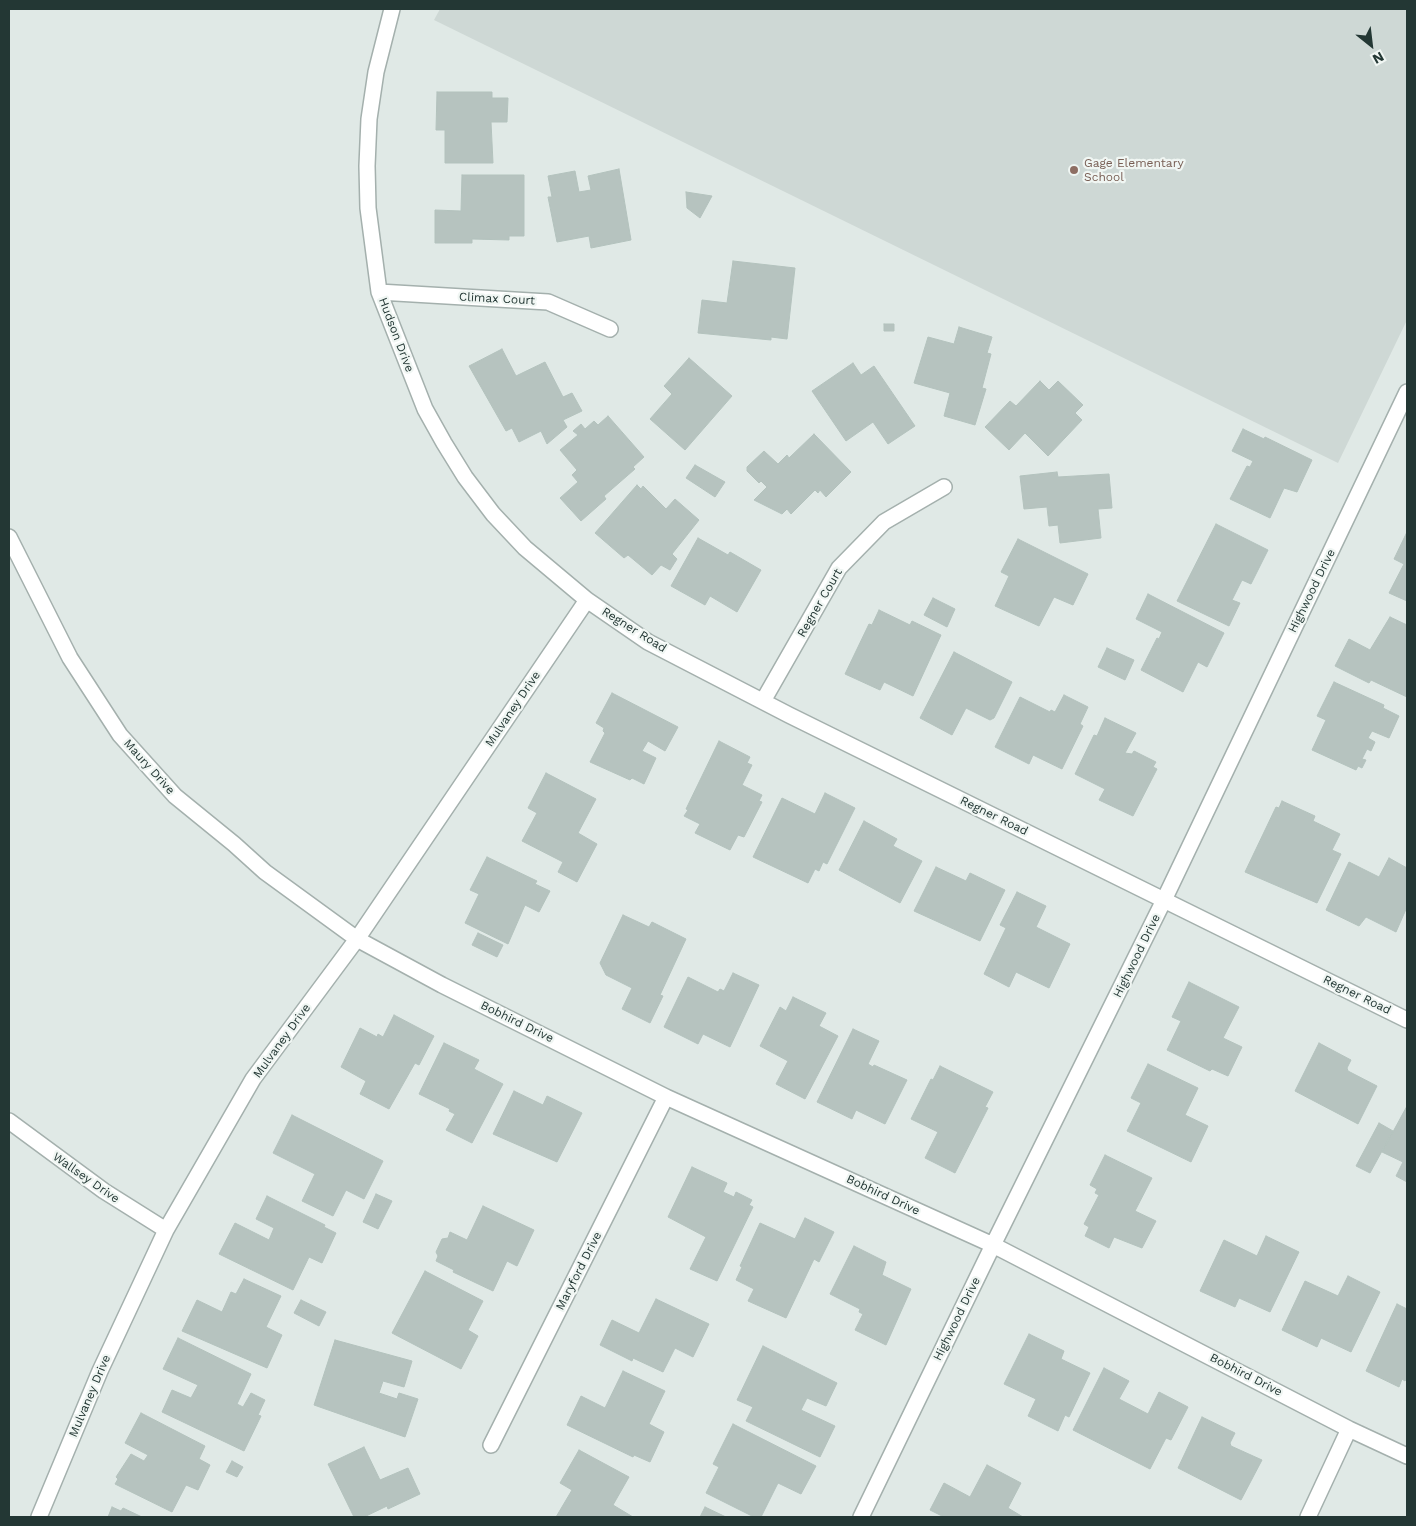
<!DOCTYPE html>
<style>
body{margin:0}
#map{position:relative;width:1416px;height:1526px;overflow:hidden;background:#e0e9e6;font-family:"Work Sans",sans-serif}
canvas{display:block}
.frame{position:absolute;inset:0;border:10px solid #233734;pointer-events:none}
.north{position:absolute;left:1346px;top:20px;width:50px;height:50px;-webkit-text-stroke:4px #f0f6f3;paint-order:stroke;rotate:151deg;font-size:14px;font-weight:700;line-height:20px;text-align:center;color:#233734}
.north::after{content:'';display:block;margin:auto;width:18px;height:22px;background:#233734;clip-path:polygon(50% 0,100% 100%,50% 72%,0 100%)}
</style>
<div id="map">
<canvas width="1416" height="1526"></canvas>
<div class="frame"></div>
<div class="north">N</div>
</div>
<script>
const ctx = document.querySelector('canvas').getContext('2d');
ctx.lineJoin = 'round';
function paint(path, color) { ctx.fillStyle = color; ctx.fill(path, 'evenodd'); }
const toPath = rows => new Path2D(rows.map(r => 'M' + r).join(''));
function strokePath(path, color, width, dash) { ctx.strokeStyle = color; ctx.lineWidth = width; ctx.lineCap = dash ? 'butt' : 'round'; ctx.setLineDash(dash || []); ctx.stroke(path); }
function write(font, color, halo, rows, align = 'center') {
  ctx.font = font + ' "Work Sans",sans-serif'; ctx.lineWidth = 4.5; ctx.setLineDash([]); ctx.textBaseline = 'middle'; ctx.strokeStyle = halo; ctx.fillStyle = color; for (const [text, x, y, turn = 0] of rows) {
    ctx.save(); ctx.translate(x, y); ctx.rotate((+turn || 0) * Math.PI / 180); ctx.textAlign = isNaN(turn) ? turn : align; if (halo) ctx.strokeText(text, 0, 0); ctx.fillText(text, 0, 0); ctx.restore();
  }
}
const built = toPath([
 [440,9,1407,9,1407,320,1338,463,434,20]
]);
const building = toPath([
 [437,92,492,92,492,98,508,98,507,122,491,122,493,163,445,163,445,130,436,130,437,92],
 [619,169,631,240,591,248,589,236,557,242,548,197,552,197,548,176,575,171,579,192,591,190,588,176,619,169],
 [462,175,524,175,524,236,509,236,509,240,472,239,472,243,435,243,435,210,461,211,462,175],
 [686,192,712,196,700,218,687,208,686,192],
 [733,261,795,268,787,339,771,337,771,340,698,333,702,300,727,303,733,261],
 [884,324,894,324,894,331,884,331,884,324],
 [959,327,992,337,987,353,991,354,982,388,986,389,975,425,944,416,950,393,914,383,928,337,954,344,959,327],
 [502,349,516,376,545,362,563,397,572,393,582,411,563,420,567,427,547,444,541,431,519,442,512,428,506,431,469,366,502,349],
 [689,358,732,396,685,450,650,419,672,394,664,386,689,358],
 [853,363,861,375,874,366,915,426,888,444,873,422,846,441,812,391,853,363],
 [1040,381,1049,390,1058,381,1083,405,1075,413,1082,420,1048,456,1025,433,1009,450,985,427,1010,401,1016,406,1040,381],
 [608,416,644,457,633,467,635,469,604,496,606,499,581,521,560,498,578,482,572,475,577,470,560,450,578,435,573,431,581,424,585,429,594,421,598,425,608,416],
 [1243,429,1264,439,1265,437,1312,460,1297,492,1284,488,1270,518,1230,499,1247,466,1250,467,1253,461,1232,451,1243,429],
 [814,434,851,472,826,497,820,490,818,493,815,490,791,514,787,509,782,514,754,500,767,487,761,481,759,483,747,471,747,467,764,451,778,464,787,455,789,458,814,434],
 [695,465,725,482,715,497,686,478,695,465],
 [1057,472,1058,477,1109,474,1112,508,1098,509,1101,538,1060,543,1058,525,1049,526,1047,507,1024,509,1020,476,1057,472],
 [637,485,641,489,643,486,666,509,675,499,699,520,672,554,677,559,670,570,661,565,652,575,628,555,624,558,595,533,637,485],
 [1216,524,1268,550,1251,584,1242,580,1232,600,1240,603,1229,626,1177,601,1216,524],
 [1407,532,1407,601,1389,593,1404,564,1394,559,1407,532],
 [698,538,728,555,730,552,761,570,737,612,710,596,705,605,671,586,698,538],
 [1018,539,1088,574,1073,605,1054,597,1039,626,995,606,1009,576,1001,572,1018,539],
 [1148,594,1224,633,1207,667,1198,662,1183,692,1141,670,1157,638,1159,639,1162,632,1136,619,1148,594],
 [933,598,955,609,947,627,924,615,933,598],
 [879,610,910,625,912,621,941,635,913,696,884,682,880,690,845,674,869,624,872,625,879,610],
 [1390,617,1407,625,1407,697,1371,680,1369,683,1335,666,1349,639,1370,650,1390,617],
 [1107,648,1134,660,1125,680,1098,667,1107,648],
 [954,652,1012,682,994,718,990,720,966,708,952,735,920,718,954,652],
 [1334,682,1384,705,1383,708,1399,716,1389,738,1372,731,1368,738,1375,742,1371,751,1367,749,1362,759,1366,760,1362,768,1358,766,1356,770,1312,750,1326,720,1317,716,1334,682],
 [612,693,678,727,665,751,648,741,642,751,656,758,644,784,632,778,630,780,590,762,605,733,603,731,604,728,596,723,612,693],
 [1064,695,1088,707,1080,724,1083,726,1062,769,1033,755,1029,764,995,747,1020,697,1050,712,1051,710,1055,712,1064,695],
 [1105,718,1136,733,1125,753,1132,754,1134,751,1156,762,1153,767,1157,769,1133,816,1099,800,1105,789,1075,774,1094,735,1097,736,1105,718],
 [719,741,750,757,747,763,752,765,742,785,762,795,759,801,762,802,744,837,738,835,730,850,695,833,700,824,684,816,688,810,686,809,719,741],
 [546,773,596,799,578,833,597,844,577,882,558,872,563,862,522,841,537,813,528,808,546,773],
 [825,793,855,808,827,864,823,862,819,871,815,869,808,883,753,857,782,798,815,814,825,793],
 [1282,801,1315,816,1313,821,1340,834,1332,850,1341,854,1317,903,1245,872,1276,807,1279,808,1282,801],
 [864,821,897,839,893,846,922,861,900,903,839,870,864,821],
 [487,857,537,881,535,884,550,891,539,912,525,905,508,944,465,923,479,894,470,890,487,857],
 [1389,858,1407,868,1407,907,1396,932,1366,917,1359,926,1326,910,1349,862,1379,877,1389,858],
 [936,867,966,881,970,873,1005,890,980,941,914,911,936,867],
 [1017,892,1046,906,1036,927,1070,944,1049,988,1016,972,1009,987,984,974,1006,928,1000,925,1017,892],
 [623,915,649,927,652,922,686,939,660,995,663,996,650,1023,622,1009,632,988,606,975,600,963,623,915],
 [478,933,503,945,497,957,472,945,478,933],
 [733,973,759,985,730,1047,703,1034,698,1044,664,1027,688,977,718,992,720,989,724,991,733,973],
 [1189,982,1239,1007,1223,1038,1242,1047,1228,1076,1212,1069,1210,1071,1167,1050,1181,1021,1172,1017,1189,982],
 [793,997,826,1013,819,1026,838,1036,805,1099,776,1084,788,1061,760,1046,780,1007,786,1011,793,997],
 [394,1015,434,1036,419,1065,415,1063,389,1109,360,1094,366,1081,341,1067,360,1028,377,1037,378,1034,383,1037,394,1015],
 [853,1029,879,1041,868,1064,873,1067,874,1065,907,1080,885,1124,856,1110,852,1119,817,1102,853,1029],
 [444,1043,479,1060,474,1069,503,1084,472,1143,446,1130,455,1114,449,1111,450,1109,419,1094,444,1043],
 [1319,1043,1351,1060,1347,1068,1348,1071,1377,1086,1358,1124,1295,1091,1319,1043],
 [1148,1064,1198,1088,1185,1115,1208,1126,1191,1162,1127,1131,1141,1103,1131,1098,1148,1064],
 [940,1066,993,1092,985,1107,988,1108,955,1173,925,1158,938,1132,911,1119,931,1079,933,1080,940,1066],
 [514,1091,543,1105,547,1096,582,1113,557,1162,493,1134,514,1091],
 [1407,1106,1407,1182,1396,1176,1403,1162,1382,1152,1407,1106],
 [292,1115,383,1161,364,1199,346,1190,333,1216,302,1201,315,1174,273,1153,292,1115],
 [1379,1123,1393,1131,1370,1173,1356,1166,1379,1123],
 [1105,1155,1152,1178,1135,1211,1156,1221,1142,1248,1114,1237,1109,1248,1085,1236,1089,1227,1084,1224,1099,1195,1095,1193,1097,1189,1090,1185,1105,1155],
 [692,1167,727,1183,723,1192,734,1197,736,1192,752,1200,749,1205,753,1207,717,1281,690,1269,706,1237,668,1217,692,1167],
 [376,1194,392,1201,378,1229,363,1222,376,1194],
 [267,1196,325,1225,324,1227,336,1233,322,1263,309,1257,293,1290,219,1254,235,1223,269,1240,274,1228,256,1219,267,1196],
 [483,1206,534,1230,517,1266,507,1261,493,1291,453,1272,454,1270,436,1261,438,1256,436,1252,442,1239,448,1238,450,1232,467,1240,483,1206],
 [805,1218,834,1232,819,1262,814,1259,786,1318,748,1301,754,1289,736,1280,742,1267,740,1266,760,1223,795,1239,805,1218],
 [1266,1236,1299,1252,1270,1312,1239,1298,1235,1307,1200,1291,1224,1240,1257,1256,1266,1236],
 [854,1246,886,1262,882,1275,911,1289,886,1345,855,1330,863,1314,859,1312,860,1309,830,1294,854,1246],
 [425,1271,483,1301,468,1330,478,1336,461,1369,392,1333,425,1271],
 [1348,1276,1380,1292,1351,1352,1321,1338,1317,1347,1282,1330,1305,1281,1338,1296,1348,1276],
 [244,1279,281,1296,266,1327,282,1335,267,1368,182,1331,197,1300,222,1312,231,1292,236,1294,244,1279],
 [656,1299,709,1324,693,1357,675,1348,663,1372,633,1358,632,1361,600,1345,612,1320,639,1333,656,1299],
 [301,1300,326,1312,319,1326,294,1313,301,1300],
 [1397,1304,1407,1309,1407,1378,1405,1381,1402,1379,1399,1387,1366,1371,1397,1304],
 [1029,1334,1064,1351,1061,1359,1090,1373,1069,1417,1065,1415,1058,1431,1028,1416,1036,1399,1004,1384,1029,1334],
 [178,1338,251,1374,237,1404,243,1407,251,1393,265,1400,258,1415,261,1416,244,1451,162,1412,172,1390,191,1398,198,1385,163,1369,178,1338],
 [335,1340,412,1361,404,1387,383,1381,379,1393,397,1399,399,1393,418,1399,405,1437,314,1405,335,1340],
 [763,1346,837,1383,826,1406,807,1398,801,1410,835,1426,820,1457,746,1421,753,1407,737,1400,763,1346],
 [1104,1368,1129,1381,1119,1399,1148,1414,1159,1392,1188,1407,1171,1440,1166,1438,1150,1469,1073,1430,1104,1368],
 [623,1371,665,1391,649,1424,664,1432,650,1462,634,1455,633,1457,567,1425,581,1396,605,1408,623,1371],
 [141,1413,205,1446,199,1459,210,1465,198,1490,186,1485,172,1512,115,1484,118,1479,116,1477,131,1454,144,1461,148,1455,125,1443,141,1413],
 [1202,1417,1235,1433,1230,1443,1231,1446,1262,1460,1241,1500,1178,1468,1202,1417],
 [733,1424,816,1466,801,1494,778,1483,761,1517,754,1517,706,1493,719,1467,713,1464,733,1424],
 [364,1447,380,1480,408,1468,420,1494,388,1509,387,1506,364,1517,354,1517,328,1464,364,1447],
 [579,1450,629,1477,613,1505,633,1517,556,1517,572,1490,560,1483,579,1450],
 [232,1461,243,1467,237,1477,226,1472,232,1461],
 [987,1465,1021,1483,1008,1508,1023,1517,944,1517,930,1510,944,1483,970,1497,987,1465],
 [112,1507,121,1511,123,1508,142,1517,108,1517,112,1507],
 [705,1507,726,1517,700,1517,705,1507]
]);
const minor = toPath([
 [392,9,376,72,369,119,367,166,368,208,379,292,425,409,444,443,465,477,493,514,525,548,587,600,648,642,789,715,1407,1020],
 [379,292,548,302,610,329],
 [9,537,70,658,120,735,175,796,234,844,265,872,357,939,442,985,666,1097,993,1245,1349,1429,1407,1456],
 [763,701,839,568,884,522,944,487],
 [9,1121,104,1191,166,1230],
 [491,1445,666,1097],
 [39,1517,100,1371,166,1230,253,1079,357,939,587,600],
 [861,1517,993,1245,1164,900,1407,392],
 [1308,1517,1349,1429]
]);
const markers = [
 [1074,170,5,"#8d6e63"]
];
const educationNames = [
 ["Gage Elementary",1084,163],
 ["School",1084,177]
];
const streetNames = [
 ["Climax Court",497,299,3],
 ["Hudson Drive",396,335,69],
 ["Highwood Drive",1312,591,-64],
 ["Regner Court",820,603,-60],
 ["Regner Road",634,630,32],
 ["Mulvaney Drive",513,709,-56],
 ["Maury Drive",149,767,48],
 ["Regner Road",994,816,26],
 ["Highwood Drive",1137,956,-64],
 ["Regner Road",1357,995,26],
 ["Bobhird Drive",517,1022,26],
 ["Mulvaney Drive",282,1041,-54],
 ["Wallsey Drive",86,1178,35],
 ["Bobhird Drive",883,1195,25],
 ["Maryford Drive",579,1271,-63],
 ["Highwood Drive",957,1319,-64],
 ["Bobhird Drive",1246,1375,27],
 ["Mulvaney Drive",90,1396,-67]
];
paint(built, '#ced8d5');
paint(building, '#b6c3bf');
strokePath(building, '#b3c2bd', 1);
strokePath(minor, '#a4b0ad', 18);
strokePath(minor, '#fff', 15);
for (const [x, y, r, color] of markers) { const dot = new Path2D(); dot.arc(x, y, r, 0, 2 * Math.PI); ctx.fillStyle = color; ctx.fill(dot); strokePath(dot, '#f0f6f3', 2); }
write('12px', '#785e54', '#f0f6f3', educationNames, 'left');
write('12px', '#233734', '#f0f6f3', streetNames);
</script>
